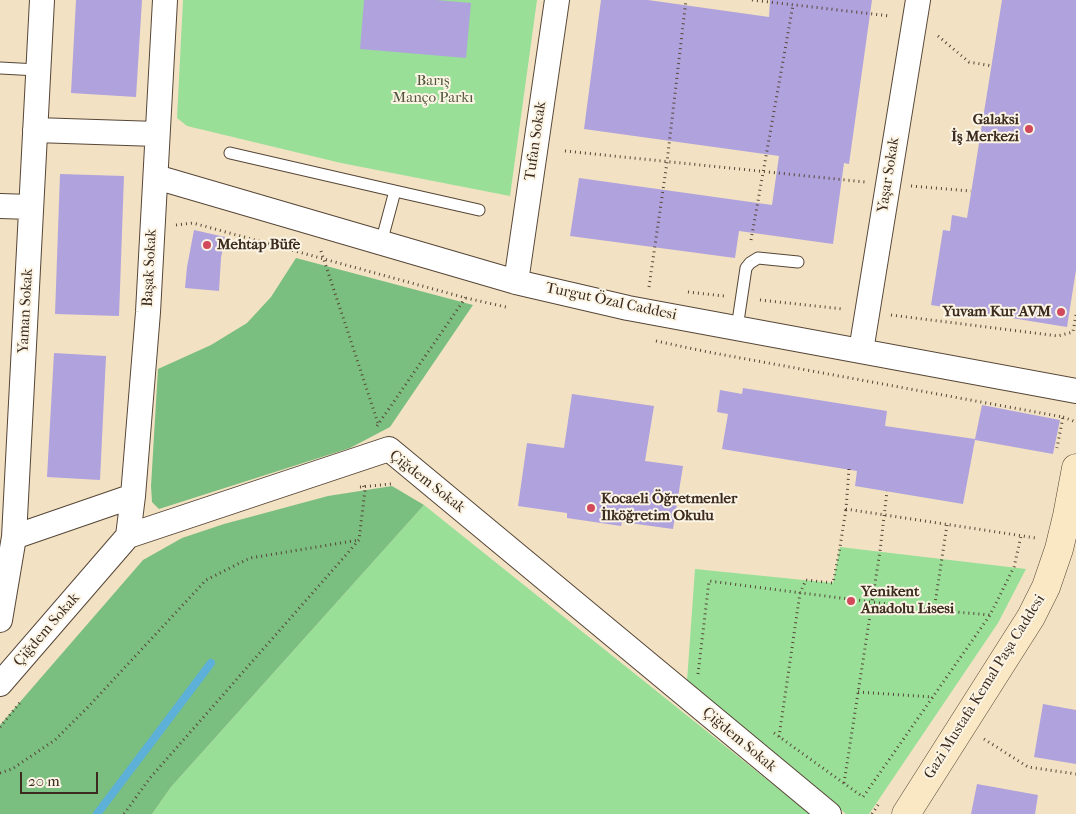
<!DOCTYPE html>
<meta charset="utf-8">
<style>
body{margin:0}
#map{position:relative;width:1076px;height:814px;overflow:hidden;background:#f2e2c3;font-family:"IM FELL French Canon",serif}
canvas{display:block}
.scale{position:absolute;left:20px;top:772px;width:78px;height:22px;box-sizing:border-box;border:2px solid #3b2a1e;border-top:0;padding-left:6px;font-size:15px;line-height:18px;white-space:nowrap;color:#3b2a1e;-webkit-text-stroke:4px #fcf5e5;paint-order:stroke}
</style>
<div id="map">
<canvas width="1076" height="814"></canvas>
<div class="scale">20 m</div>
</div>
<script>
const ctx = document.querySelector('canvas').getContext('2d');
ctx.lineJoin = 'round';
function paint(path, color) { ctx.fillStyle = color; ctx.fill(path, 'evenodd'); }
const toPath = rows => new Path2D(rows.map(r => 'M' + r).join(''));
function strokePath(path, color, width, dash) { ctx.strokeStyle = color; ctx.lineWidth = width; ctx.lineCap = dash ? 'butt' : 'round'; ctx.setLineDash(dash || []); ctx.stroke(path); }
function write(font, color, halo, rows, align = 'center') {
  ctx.font = font + ' "IM FELL French Canon",serif'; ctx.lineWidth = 4; ctx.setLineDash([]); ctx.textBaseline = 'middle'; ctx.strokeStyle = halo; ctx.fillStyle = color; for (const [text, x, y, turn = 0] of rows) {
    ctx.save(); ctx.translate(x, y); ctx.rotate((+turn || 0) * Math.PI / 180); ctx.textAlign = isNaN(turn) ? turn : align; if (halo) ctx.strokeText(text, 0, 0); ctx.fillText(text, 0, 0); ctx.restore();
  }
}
const green = toPath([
 [183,0,537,0,510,196,341,163,187,126,177,118],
 [424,505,810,814,152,814,171,787],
 [840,547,1026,569,998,623,869,814,846,814,687,681,695,569,833,583]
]);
const forest = toPath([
 [296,258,473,305,390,427,350,448,159,509,152,502,151,486,158,369,211,345,247,323,271,297],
 [392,486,424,505,171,787,152,814,0,814,0,725,143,560,182,538,224,524,328,496]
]);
const stream = toPath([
 [97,814,211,663]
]);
const building = toPath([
 [76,0,142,0,136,97,71,93],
 [364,0,436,0,471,3,466,58,360,49],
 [601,0,648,0,769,17,770,0,872,0,849,164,844,163,833,244,739,231,735,258,570,236,579,178,772,205,779,156,584,129],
 [1002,0,1076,0,1076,270,1067,327,931,305,943,230,950,231,952,215,967,218],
 [60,174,124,176,119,316,55,314],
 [194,230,225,237,221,258,219,291,185,288,187,267],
 [54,353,106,356,100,480,47,477],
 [743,388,887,411,885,426,975,439,982,405,1060,420,1053,454,975,440,963,504,855,486,857,471,722,449,728,414,717,412,720,390,742,394],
 [572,394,654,406,645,461,683,466,673,529,622,522,621,526,567,518,567,513,518,506,527,443,564,448],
 [1043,704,1076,710,1076,764,1034,757],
 [977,784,1038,795,1035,814,971,814]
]);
const path = toPath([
 [752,0,890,16],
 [938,36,969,62,992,66],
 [565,151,865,182],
 [911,186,971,191],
 [176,225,193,223,466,298,506,307],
 [751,240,793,5],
 [321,251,378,423],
 [649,287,667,162,686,0],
 [688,292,724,296],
 [760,300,843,309],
 [891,315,1058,336,1073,332,1076,315],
 [656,341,708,352,1063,417,1057,448],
 [1063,417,1076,422],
 [377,426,466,297],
 [849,469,846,509,1036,538],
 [360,487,391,484],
 [934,610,947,525],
 [698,674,709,581,934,610,990,615],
 [858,692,933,697],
 [0,727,22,700],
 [774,733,863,797,990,615,1014,567,1021,536],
 [779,737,800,593,806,580,833,583,840,547,846,509],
 [984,739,1028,767,1076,774],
 [0,773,12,769,55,740,89,706,206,580,250,558,359,540],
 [844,783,880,551,887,491],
 [124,814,150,778,359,540,365,490,363,485],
 [872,814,880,802]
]);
const lane = toPath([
 [0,68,38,70],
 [230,153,395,191,381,243],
 [395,191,479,210],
 [737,328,746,268,750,263,758,258,798,262]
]);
const street = toPath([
 [35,130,157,134],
 [156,177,516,282,628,308,1076,391],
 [0,206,31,207],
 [516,282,557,0],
 [861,351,918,0],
 [128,536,133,496,148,312,165,0],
 [14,537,133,496],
 [0,620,14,537,42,0],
 [0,684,128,536,389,449,829,814]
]);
const secondary = toPath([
 [906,814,1031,617,1046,587,1059,549,1067,516,1076,468]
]);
const markers = [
 [1029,129,5,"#d1495b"],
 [207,245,5,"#d1495b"],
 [1061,312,5,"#d1495b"],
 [591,508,5,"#d1495b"],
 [851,601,5,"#d1495b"]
];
const parkNames = [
 ["Barış",433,81],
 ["Manço Parkı",433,98]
];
const poiNames = [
 ["Galaksi",1019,120,"right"],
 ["İş Merkezi",1019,137,"right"],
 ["Mehtap Büfe",217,245],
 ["Yuvam Kur AVM",1051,312,"right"],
 ["Kocaeli Öğretmenler",601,499],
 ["İlköğretim Okulu",601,516],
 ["Yenikent",861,592],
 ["Anadolu Lisesi",861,609]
];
const streetNames = [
 ["Tufan Sokak",536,141,-82],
 ["Yaşar Sokak",889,175,-81],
 ["Başak Sokak",150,268,-87],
 ["Turgut Özal Caddesi",611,302,12],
 ["Yaman Sokak",26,311,-87],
 ["Çiğdem Sokak",427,482,38],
 ["Çiğdem Sokak",47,630,-49],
 ["Gazi Mustafa Kemal Paşa Caddesi",985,687,-58],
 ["Çiğdem Sokak",739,740,40]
];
paint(green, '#99df98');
paint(forest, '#7abe80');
strokePath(stream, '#5db0d8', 8);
paint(building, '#b0a2dd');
strokePath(lane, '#564637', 13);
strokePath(street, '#564637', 26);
strokePath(secondary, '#564637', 29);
strokePath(path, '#564637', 3, [1, 4]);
strokePath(lane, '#fff', 11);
strokePath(street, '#fff', 24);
strokePath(secondary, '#fae7c3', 28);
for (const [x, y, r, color] of markers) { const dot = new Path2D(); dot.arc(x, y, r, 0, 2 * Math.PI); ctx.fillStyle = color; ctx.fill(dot); strokePath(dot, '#fcf5e5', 2); }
write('15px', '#52573c', '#fcf5e5', parkNames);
write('bold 15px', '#3b2a1e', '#fcf5e5', poiNames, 'left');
write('15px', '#3b2a1e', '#fcf5e5', streetNames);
</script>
